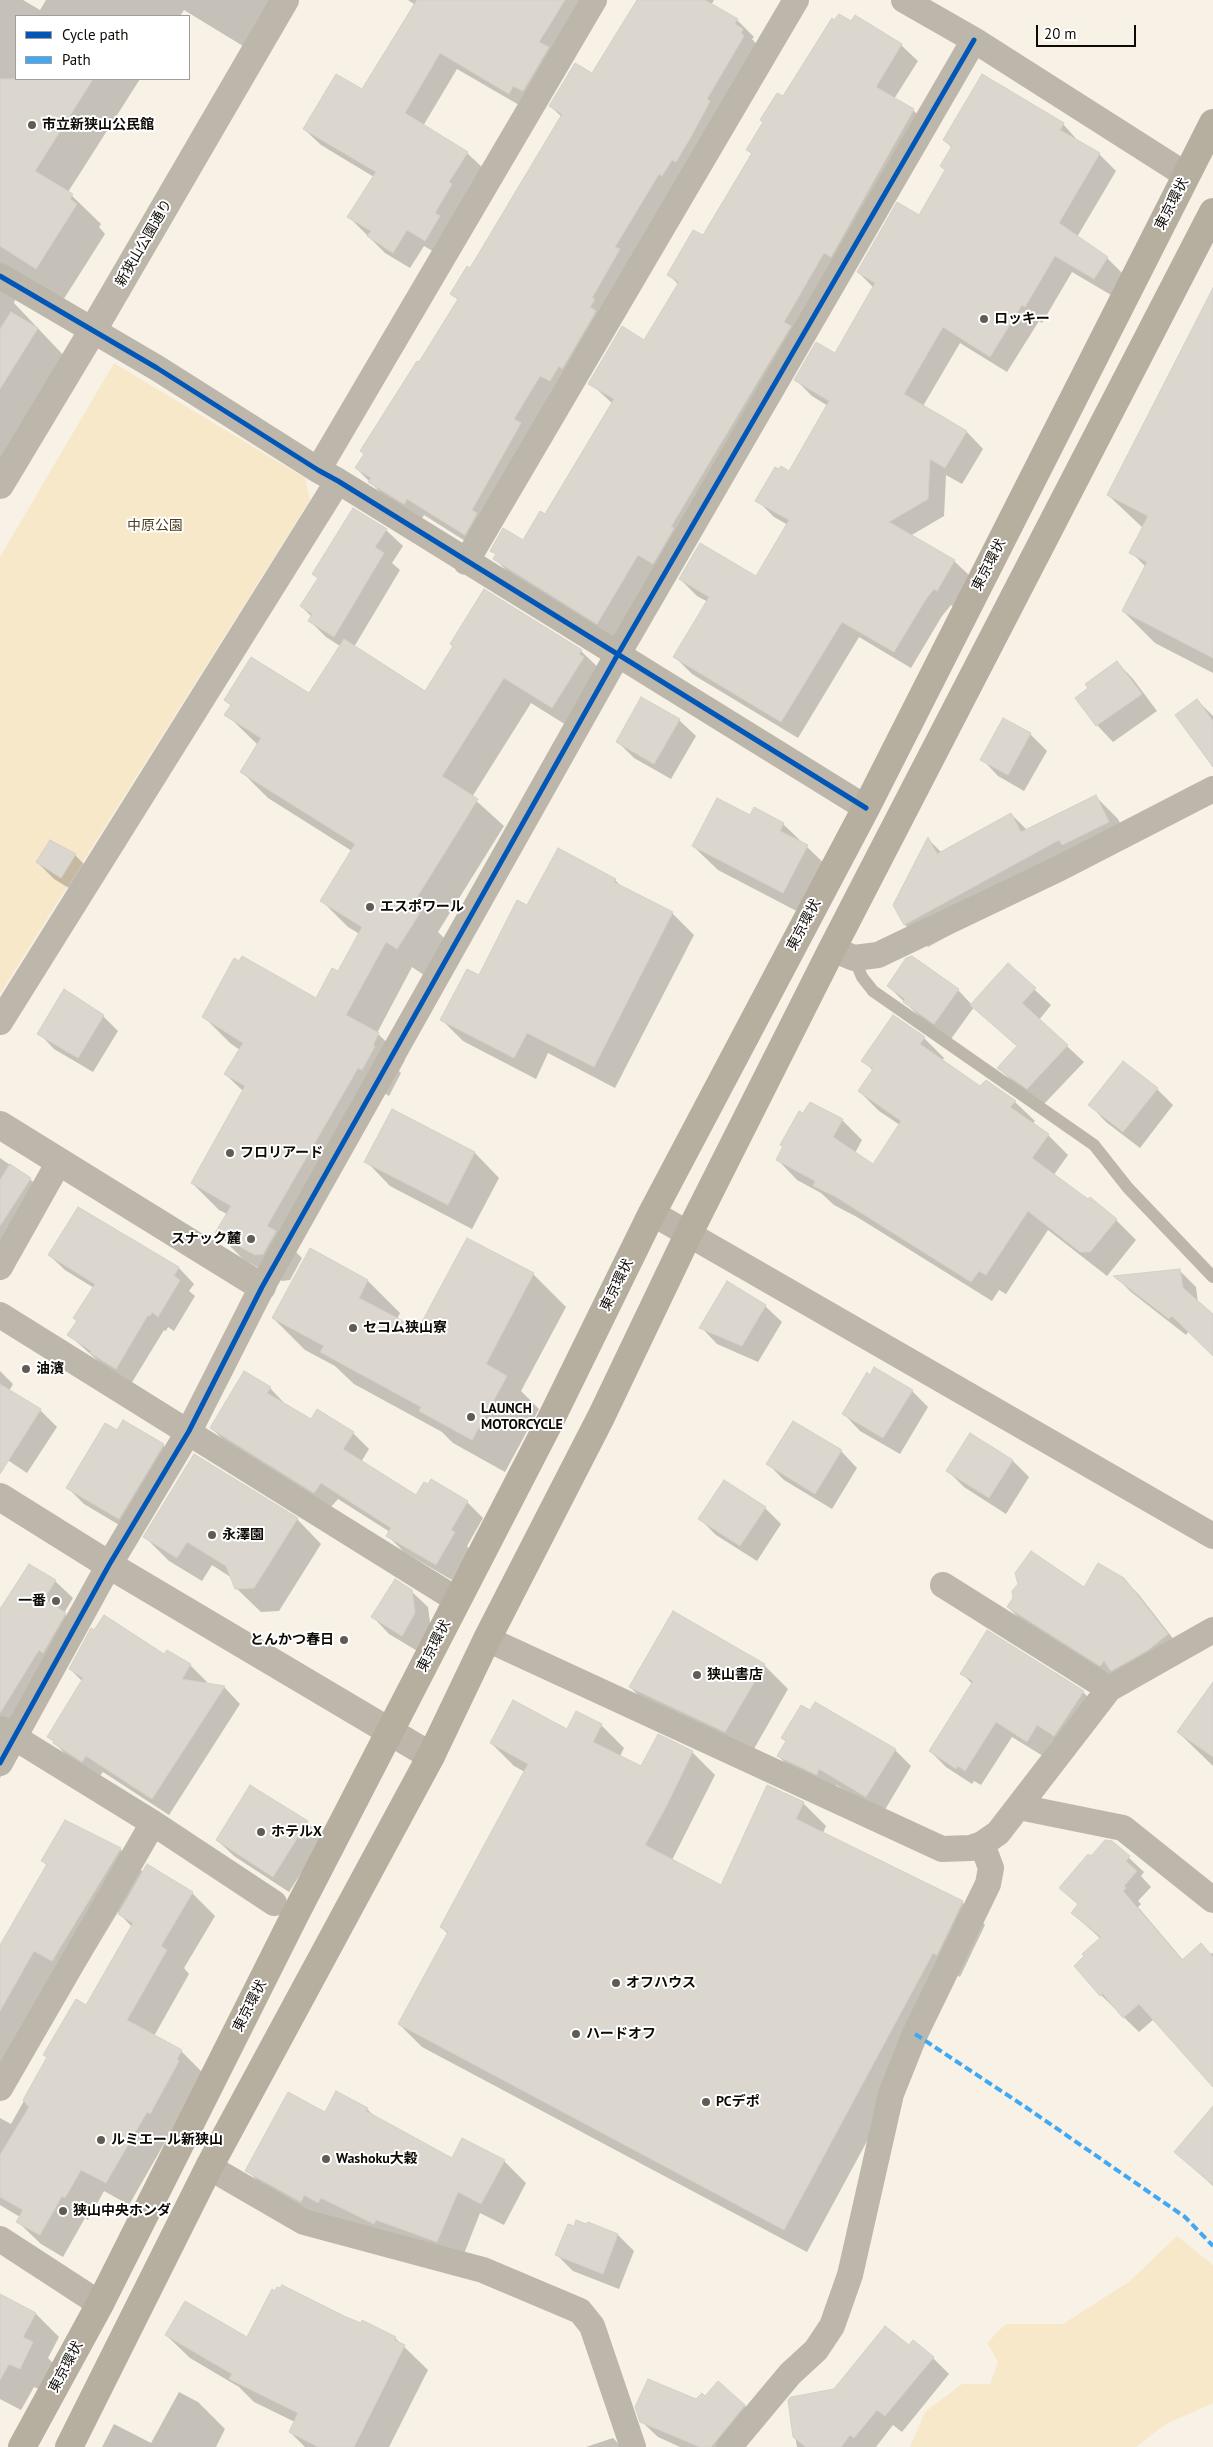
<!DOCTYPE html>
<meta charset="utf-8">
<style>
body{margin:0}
#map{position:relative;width:1213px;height:2447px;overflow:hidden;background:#f7f1e6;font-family:"PT Sans",sans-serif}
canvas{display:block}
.legend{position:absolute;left:15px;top:15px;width:175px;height:65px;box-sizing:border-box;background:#fff;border:1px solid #9f9d9b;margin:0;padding:6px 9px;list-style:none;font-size:15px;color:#0e0b06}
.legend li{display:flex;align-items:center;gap:10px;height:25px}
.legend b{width:25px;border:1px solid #9f9d9b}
.scale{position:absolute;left:1036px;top:25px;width:100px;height:22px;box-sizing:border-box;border:2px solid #0e0b06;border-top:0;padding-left:6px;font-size:15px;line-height:18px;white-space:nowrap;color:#0e0b06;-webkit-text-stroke:4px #fff;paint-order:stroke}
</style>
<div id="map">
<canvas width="1213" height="2447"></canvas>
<ul class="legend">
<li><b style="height:6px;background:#0057b8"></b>Cycle path</li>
<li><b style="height:6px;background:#3fa9f5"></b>Path</li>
</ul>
<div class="scale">20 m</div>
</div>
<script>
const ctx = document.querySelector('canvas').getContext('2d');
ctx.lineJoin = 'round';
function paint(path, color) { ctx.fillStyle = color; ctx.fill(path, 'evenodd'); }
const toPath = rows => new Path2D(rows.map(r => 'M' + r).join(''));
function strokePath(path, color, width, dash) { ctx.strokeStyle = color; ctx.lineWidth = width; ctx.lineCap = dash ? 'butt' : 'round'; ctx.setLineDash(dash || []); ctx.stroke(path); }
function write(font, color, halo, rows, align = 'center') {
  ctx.font = font + ' "PT Sans","Noto Sans JP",sans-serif'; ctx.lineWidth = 4; ctx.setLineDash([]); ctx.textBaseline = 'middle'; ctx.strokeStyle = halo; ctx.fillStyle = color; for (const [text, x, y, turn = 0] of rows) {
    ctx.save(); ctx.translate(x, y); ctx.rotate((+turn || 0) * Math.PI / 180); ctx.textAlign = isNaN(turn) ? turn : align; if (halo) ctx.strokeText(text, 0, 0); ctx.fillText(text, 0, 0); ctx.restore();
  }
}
const green = toPath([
 [114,363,305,478,310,500,0,994,0,557],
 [1177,2236,1213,2265,1213,2403,1166,2424,1136,2447,910,2447,925,2412,962,2384,990,2384,998,2362,987,2343,1006,2324,1063,2324,1130,2281]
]);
const shadow = toPath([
 [0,0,23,0,40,10,46,0,272,0,243,46,184,10,180,16,16,16,16,79,140,79,68,192,101,224,99,227,105,234,60,305,16,297,14,303,66,358,0,462],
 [408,0,593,0,526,109,457,69,423,126,467,153,484,169,441,256,424,246,410,268,385,253,349,217,374,177,321,145,304,129,362,91,414,4],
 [639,0,714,0,711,5,737,20,754,37,752,39,759,47,481,551,424,515,421,520,387,499,356,468,459,301,452,294,471,270,562,117,550,106,593,75],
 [852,23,901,45,918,61,894,99,913,110,929,126,614,639,511,575,495,559,497,556,492,551,524,542,546,516,613,404,590,383,645,342,679,285,668,274,703,237,753,155,748,150,783,98],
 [1063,124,1079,142,1099,154,1116,171,1077,237,1107,258,1124,275,1111,295,1072,272,1042,323,1039,321,1007,372,960,343,923,406,967,432,983,449,962,484,946,475,944,516,910,536,954,561,971,577,954,607,951,605,942,616,911,668,859,637,798,738,692,674,675,657,708,602,697,596,680,579,757,577,788,525,774,517,757,500,790,472,828,406,812,396,796,380,835,354,874,288,858,272,920,217,946,171,952,148,944,140],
 [1213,291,1213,673,1155,643,1123,611,1146,567,1131,552,1143,528,1108,495],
 [353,509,386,530,403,546,392,563,400,570,354,647,426,692,581,651,608,677,579,733,531,703,472,797,504,826,438,932,446,940,424,975,412,967,377,1033,405,1060,399,1071,401,1073,389,1096,384,1093,295,1251,302,1258,290,1280,282,1281,243,1259,217,1233,227,1214,219,1210,192,1183,243,1091,225,1074,240,1050,230,1043,203,1016,316,1000,338,973,360,934,348,927,322,901,352,851,268,798,242,772,258,745,226,714,232,706,225,700,309,695,340,646,326,637,310,621,312,617,301,606,319,579],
 [1117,662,1133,679,1157,711,1113,742,1097,725],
 [1197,700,1213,716,1213,762],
 [679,720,696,736,671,779,634,758,617,741],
 [1030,734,1047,751,1024,791,998,776,982,759],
 [1095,796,1118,819,1131,845,1081,863,928,947,905,925,894,905,929,840,942,853,1011,814,1027,830],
 [751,817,783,824,832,871,808,917,718,870,693,846],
 [75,855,91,871,77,893,54,879,37,862],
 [615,880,625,890,672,913,694,935,615,1088,548,1053,536,1079,463,1041,442,1020,479,976,528,907],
 [912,957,958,990,972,1005,1008,965,1051,1005,1039,1020,1084,1062,1044,1104,1015,1084,999,1068,1018,1047,974,1007,951,1039,921,1018,888,986],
 [103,1016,118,1031,93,1072,54,1049,39,1033],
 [924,1038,944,1058,942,1061,980,1088,1015,1102,1035,1121,1032,1124,1048,1135,1068,1155,1053,1176,1116,1220,1136,1240,1107,1276,1048,1230,1006,1294,999,1290,992,1301,857,1217,834,1205,821,1193,797,1180,777,1159,842,1120,862,1140,855,1153,874,1166,900,1125,879,1111,859,1091,873,1071,863,1060],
 [1157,1089,1173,1105,1140,1148,1106,1122,1090,1105],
 [393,1110,475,1153,499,1178,472,1229,390,1186,366,1161],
 [0,1158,30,1179,47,1195,0,1241],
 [78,1209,179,1268,194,1284,189,1291,195,1296,174,1331,168,1327,166,1331,164,1330,131,1384,107,1369,69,1335,94,1288,65,1270,49,1255],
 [310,1250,368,1281,400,1313,397,1319,419,1331,533,1274,566,1307,521,1391,539,1409,505,1472,453,1443,442,1432,354,1384,335,1366,305,1350,273,1318],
 [1179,1270,1196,1287,1198,1303,1213,1315,1213,1355,1189,1331,1186,1335,1131,1292,1116,1277],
 [765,1306,782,1322,758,1362,717,1344,701,1327],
 [0,1371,13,1384,9,1391,40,1410,57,1427,27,1473,0,1455],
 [270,1388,286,1405,311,1420,353,1433,369,1449,361,1462,417,1497,467,1502,483,1518,467,1546,470,1550,452,1580,404,1552,388,1536,390,1532,338,1499,330,1508,228,1444,211,1428],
 [912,1391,928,1407,900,1454,860,1431,844,1414],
 [970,1434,1013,1461,1029,1477,1006,1514,964,1487,948,1471],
 [163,1445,179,1462,136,1535,84,1504,68,1488],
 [841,1451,857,1468,832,1509,784,1480,768,1464],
 [765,1508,781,1524,757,1561,716,1535,700,1519],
 [297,1519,321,1544,279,1611,261,1612,236,1588,232,1578,212,1565,202,1581,169,1561,145,1537],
 [29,1565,55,1581,73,1598,64,1613,82,1631,0,1778,0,1611],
 [1124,1579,1139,1595,1182,1650,1116,1680,1023,1622,1008,1607,1014,1598,1085,1588],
 [411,1591,428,1607,431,1630,419,1652,389,1634,373,1617],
 [94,1632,190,1665,207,1682,205,1684,224,1687,240,1704,169,1815,103,1772,99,1777,71,1760,49,1737,83,1682,70,1669],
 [987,1632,1083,1692,1099,1708,1070,1750,1053,1740,1043,1756,1012,1737,981,1785,974,1781,972,1784,946,1767,930,1751,972,1684,962,1673],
 [764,1665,788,1689,750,1756,654,1711,630,1687],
 [1213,1693,1213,1766,1178,1732],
 [601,1725,624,1748,620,1756,642,1768,692,1752,715,1775,672,1860,721,1886,803,1803,826,1826,823,1833,962,1902,985,1925,960,1977,957,1975,807,2252,422,2047,399,2024,448,1934,441,1927,525,1772,514,1766,491,1743],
 [783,1738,895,1750,911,1766,883,1813,836,1785,833,1790,795,1772,778,1756,787,1742],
 [65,1821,120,1849,143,1872,192,1893,215,1916,184,1968,189,1974,154,2036,181,2051,204,2074,129,2205,104,2191,88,2220,85,2218,63,2257,41,2244,18,2222,20,2217,0,2205,0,2118,11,2124,48,2058,87,2007,132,1927,118,1912,75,1983,0,2076,0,1947,47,1866,43,1861],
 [307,1822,323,1838,289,1892,234,1856,217,1840],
 [1112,1842,1144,1872,1141,1876,1151,1887,1138,1901,1141,1904,1138,1907,1183,1960,1213,1953,1213,2086,1154,2019,1139,2032,1101,1995,1101,1939,1072,1913,1079,1905,1061,1888,1091,1858],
 [1213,2108,1213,2186,1176,2152],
 [367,2109,375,2117,453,2159,504,2161,526,2183,504,2225,480,2213,460,2264,324,2223,269,2193,247,2170,326,2113],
 [588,2223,618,2235,634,2251,619,2289,573,2271,557,2255,575,2228,587,2226],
 [0,2295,36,2314,59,2337,48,2358,56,2366,43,2391,34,2387,21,2410,0,2399],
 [345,2318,395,2338,428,2370,389,2447,305,2447,290,2432,295,2422,254,2402,239,2387,190,2358,166,2335,248,2338],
 [910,2347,933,2358,949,2374,902,2432,893,2425,876,2447,797,2447,789,2400,834,2390],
 [179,2392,198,2402,225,2429,216,2447,102,2447,114,2424,151,2443],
 [705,2397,744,2405,760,2421,739,2447,680,2447,658,2437,641,2421],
 [613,2438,622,2447,586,2447]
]);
const building = toPath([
 [417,0,565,0,539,42,549,47,523,91,513,86,509,94,440,53,405,113,468,152,449,182,452,184,435,213,440,216,425,241,407,230,393,253,367,236,371,231,347,217,376,172,303,129,336,74,362,89,417,0],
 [637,0,705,0,738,19,735,24,743,29,741,33,744,36,707,99,710,101,692,135,676,162,672,160,662,176,659,174,615,247,620,249,592,298,595,299,590,307,596,311,562,369,559,366,550,381,540,376,514,419,521,423,472,510,477,513,465,535,407,499,404,504,368,482,371,478,355,468,364,454,360,451,417,361,419,362,458,299,450,294,467,266,470,268,562,114,549,106,575,63,592,73,637,0],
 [839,14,851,21,855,15,902,44,876,87,914,109,831,257,824,253,784,322,791,326,675,520,671,527,674,528,653,564,638,555,597,624,493,559,496,554,490,551,503,528,523,540,540,511,545,514,614,399,588,384,622,326,644,340,679,282,667,275,693,230,703,235,752,153,746,150,763,122,760,120,777,93,783,96,832,18,834,20,839,14],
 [982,74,1064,123,1060,130,1100,153,1059,223,1108,257,1094,279,1055,256,1025,307,1022,305,990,357,943,327,904,394,967,431,945,468,930,459,928,499,889,522,955,560,937,591,934,589,926,599,894,652,842,622,781,722,673,657,709,597,679,579,700,543,756,576,789,520,755,501,775,467,779,469,781,466,789,471,829,401,794,380,816,342,835,353,875,283,857,272,897,202,919,215,945,170,940,166,952,146,943,140,982,74],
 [0,79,93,79,35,171,73,194,70,199,77,204,36,269,0,246,0,79],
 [1213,288,1213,658,1122,611,1147,562,1129,553,1148,516,1107,495,1213,288],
 [11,312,38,328,0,389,0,329,11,312],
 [353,508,387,529,375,547,384,553,334,637,308,621,312,614,300,606,318,578,312,574,353,508],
 [484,589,582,650,579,654,584,657,552,708,504,678,442,776,478,799,411,907,420,913,397,949,386,942,346,1015,379,1033,373,1045,375,1046,362,1070,358,1068,267,1226,276,1231,263,1254,255,1255,215,1233,231,1206,191,1183,245,1086,224,1074,243,1043,202,1017,234,958,239,961,242,956,316,998,332,968,338,971,362,927,320,901,355,844,240,772,261,738,224,715,231,705,224,700,251,657,309,693,344,639,425,691,453,646,450,644,484,589],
 [1117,661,1142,694,1096,726,1075,698,1088,688,1085,684,1117,661],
 [641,697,680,719,654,764,616,742,641,697],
 [1197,699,1213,721,1213,767,1175,715,1197,699],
 [1003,718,1031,733,1008,775,980,760,1003,718],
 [1096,795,1109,822,1062,845,1059,840,904,925,893,905,928,837,937,854,1011,813,1021,832,1096,795],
 [717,798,750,815,754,807,784,823,780,831,808,845,783,893,692,846,717,798],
 [50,840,76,854,61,878,36,862,50,840],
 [558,848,616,879,614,882,673,912,594,1067,527,1033,514,1058,440,1020,467,969,479,975,517,900,527,905,558,848],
 [912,956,959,989,934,1024,903,1002,905,999,887,986,906,958,912,956],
 [1008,963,1036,988,1022,1003,1068,1045,1027,1089,997,1068,1017,1046,970,1005,1008,963],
 [64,989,104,1015,78,1058,37,1034,64,989],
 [893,1015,925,1037,920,1044,980,1086,986,1080,1016,1101,1010,1107,1049,1134,1032,1158,1088,1199,1090,1197,1117,1219,1090,1252,1080,1252,1028,1211,986,1275,979,1271,971,1282,836,1197,813,1186,815,1181,776,1160,783,1146,780,1145,799,1111,803,1113,810,1102,843,1119,833,1137,873,1164,901,1121,858,1091,873,1069,861,1061,893,1015],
 [1123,1061,1158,1088,1123,1132,1088,1105,1123,1061],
 [392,1109,475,1152,448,1205,364,1162,392,1109],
 [10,1164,31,1178,0,1226,0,1180,10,1164],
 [78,1207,179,1267,174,1276,180,1280,158,1317,152,1312,150,1316,148,1315,116,1369,90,1353,91,1351,67,1335,77,1321,73,1318,95,1284,48,1255,78,1207],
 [467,1238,534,1273,486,1364,507,1376,472,1440,419,1411,421,1407,320,1352,324,1346,272,1318,310,1248,368,1280,359,1298,418,1329,467,1238],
 [1180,1269,1183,1288,1213,1314,1213,1356,1172,1316,1169,1319,1113,1276,1180,1269],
 [727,1281,766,1305,742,1346,699,1328,727,1281],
 [874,1367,913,1390,883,1438,842,1414,867,1372,870,1375,874,1367],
 [244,1371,271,1387,267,1393,311,1419,317,1409,354,1432,343,1449,416,1495,424,1482,428,1484,431,1479,468,1501,451,1530,455,1532,436,1565,386,1536,391,1528,321,1483,314,1493,210,1428,244,1371],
 [0,1384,41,1409,0,1474,0,1384],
 [123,1420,164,1444,119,1519,66,1488,105,1423,117,1430,123,1420],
 [793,1421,842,1450,815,1494,766,1464,793,1421],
 [970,1433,1013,1460,989,1498,946,1471,970,1433],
 [194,1454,298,1518,254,1588,235,1589,226,1566,187,1542,177,1558,143,1537,194,1454],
 [724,1480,766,1507,740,1546,698,1519,724,1480],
 [1031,1551,1084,1587,1098,1563,1124,1578,1168,1634,1148,1650,1111,1671,1104,1661,1100,1666,1007,1607,1013,1598,1012,1591,1018,1584,1015,1573,1031,1551],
 [29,1564,56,1580,44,1599,66,1613,43,1653,39,1650,0,1713,0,1609,29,1564],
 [395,1579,412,1590,415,1613,402,1636,371,1617,395,1579],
 [673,1611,765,1664,725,1732,629,1687,673,1611],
 [104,1615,164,1654,167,1650,191,1664,182,1679,225,1686,152,1799,86,1756,82,1762,53,1743,54,1741,47,1737,83,1678,69,1669,91,1628,94,1630,104,1615],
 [987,1630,1084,1691,1054,1736,1037,1725,1027,1742,996,1722,965,1771,958,1766,956,1769,929,1751,973,1681,960,1674,987,1630],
 [1213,1682,1213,1757,1177,1732,1213,1682],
 [513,1700,567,1729,576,1711,602,1724,593,1742,641,1766,658,1734,693,1751,667,1805,645,1845,721,1885,767,1785,804,1802,796,1819,963,1901,937,1955,933,1953,784,2230,398,2024,448,1932,440,1927,528,1764,490,1743,513,1700],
 [815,1702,896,1749,866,1797,819,1769,817,1775,777,1756,786,1741,781,1738,801,1705,810,1710,815,1702],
 [250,1785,308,1821,273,1877,216,1840,250,1785],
 [65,1820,121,1848,52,1961,34,1951,0,2011,0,1945,47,1864,41,1861,65,1820],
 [1105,1840,1112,1841,1130,1856,1126,1861,1137,1871,1124,1886,1126,1888,1123,1891,1182,1960,1201,1943,1213,1957,1213,2087,1139,2004,1123,2018,1103,1994,1100,1996,1074,1966,1084,1956,1082,1954,1101,1937,1071,1913,1078,1904,1059,1888,1088,1854,1091,1856,1105,1840],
 [147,1864,193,1892,161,1946,167,1950,127,2020,182,2050,177,2059,179,2061,150,2114,147,2112,106,2183,81,2170,65,2198,62,2196,40,2235,16,2222,23,2210,0,2197,0,2155,29,2107,23,2100,47,2057,43,2055,76,1999,86,2005,133,1923,118,1914,147,1864],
 [336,2091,368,2108,366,2111,452,2158,462,2138,505,2160,481,2204,458,2192,437,2242,376,2220,374,2224,321,2198,318,2203,304,2195,301,2202,245,2171,288,2092,325,2112,336,2091],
 [1213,2106,1213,2185,1174,2152,1213,2106],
 [576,2220,586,2224,588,2222,618,2234,603,2274,555,2255,568,2224,574,2226,576,2220],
 [282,2285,346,2317,361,2323,362,2320,396,2337,394,2340,405,2345,354,2447,318,2447,289,2432,298,2413,229,2379,232,2374,165,2335,185,2301,247,2337,272,2289,275,2291,277,2287,280,2288,282,2285],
 [0,2294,36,2313,23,2337,33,2342,20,2369,9,2364,0,2380,0,2294],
 [885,2326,909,2345,913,2340,934,2357,885,2416,877,2410,854,2438,850,2435,841,2447,806,2447,793,2437,788,2400,791,2397,834,2389,885,2326],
 [648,2379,696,2399,702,2393,705,2396,718,2381,745,2405,711,2447,700,2447,640,2422,635,2407,648,2379]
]);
const service = toPath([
 [854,958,862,977,873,991,1094,1145,1128,1188,1213,1277]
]);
const minor = toPath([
 [904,0,974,40,1186,175],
 [0,276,157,368,318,470,338,481,866,808],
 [318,470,594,0],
 [466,562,796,0],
 [832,949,854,958,878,955,1060,868,1213,789],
 [0,1022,338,481],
 [652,1213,1213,1536],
 [0,1267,59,1162],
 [0,1315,457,1600],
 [487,1639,942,1849,971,1848,982,1844,998,1833,1109,1689,943,1585],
 [1109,1689,1213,1630],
 [1,1729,153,1823,274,1903],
 [0,1763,109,1565,189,1431,262,1287,618,654,974,40],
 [1019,1807,1123,1828,1213,1900],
 [0,2088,153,1823],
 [209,2167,304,2222,483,2270,580,2311,592,2326,633,2447],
 [0,2239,100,2304],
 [729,2447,790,2374,816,2350,832,2326,850,2275,891,2094,915,2034,988,1884,991,1868,982,1844]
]);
const tertiary = toPath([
 [0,485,93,330,285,0],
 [0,1125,262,1287],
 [0,1497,109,1565,431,1756]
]);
const trunk = toPath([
 [22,2447,100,2304,295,1915,550,1421,652,1213,866,808,1213,123],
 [69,2447,209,2167,431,1756,487,1639,601,1417,689,1233,832,949,1213,212]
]);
const quiet = toPath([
 [915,2034,1027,2108,1185,2217,1213,2246]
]);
const cycleway = toPath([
 [0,276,157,368,318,470,338,481,866,808],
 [0,1763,109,1565,189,1431,262,1287,618,654,974,40]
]);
const markers = [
 [32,125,5,"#605c54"],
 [984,319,5,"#605c54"],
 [370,907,5,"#605c54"],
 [230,1153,5,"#605c54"],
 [251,1239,5,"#605c54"],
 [353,1328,5,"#605c54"],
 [26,1369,5,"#605c54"],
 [471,1417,5,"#605c54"],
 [212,1535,5,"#605c54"],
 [56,1601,5,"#605c54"],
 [344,1640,5,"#605c54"],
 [697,1675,5,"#605c54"],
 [261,1832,5,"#605c54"],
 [616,1983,5,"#605c54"],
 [576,2034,5,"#605c54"],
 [706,2102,5,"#605c54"],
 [101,2140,5,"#605c54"],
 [326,2159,5,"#605c54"],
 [63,2211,5,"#605c54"]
];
const poiNames = [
 ["市立新狭山公民館",42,125],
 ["ロッキー",994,319],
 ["エスポワール",380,907],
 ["フロリアード",240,1153],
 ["スナック麓",241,1239,"right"],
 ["セコム狭山寮",363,1328],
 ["油濱",36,1369],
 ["LAUNCH",481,1409],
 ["MOTORCYCLE",481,1425],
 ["永澤園",222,1535],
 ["一番",46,1601,"right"],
 ["とんかつ春日",334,1640,"right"],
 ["狭山書店",707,1675],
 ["ホテルX",271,1832],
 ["オフハウス",626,1983],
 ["ハードオフ",586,2034],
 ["PCデポ",716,2102],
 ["ルミエール新狭山",111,2140],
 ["Washoku大穀",336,2159],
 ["狭山中央ホンダ",73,2211]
];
const streetNames = [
 ["東京環状",1172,204,-63],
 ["新狭山公園通り",144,243,-60],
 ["東京環状",989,565,-63],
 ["東京環状",804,925,-62],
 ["東京環状",617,1285,-64],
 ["東京環状",434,1646,-63],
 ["東京環状",250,2006,-63],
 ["東京環状",66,2367,-62]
];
const parkNames = [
 ["中原公園",155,526]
];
paint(green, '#f8e8ca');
paint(shadow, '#0003');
paint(building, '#dbd7cf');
strokePath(building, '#d4d0c8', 1);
strokePath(service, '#bcb6ab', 12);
strokePath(minor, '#bcb6ab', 26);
strokePath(tertiary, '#bcb6ab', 28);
strokePath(trunk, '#b6ae9f', 28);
strokePath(quiet, '#3fa9f5', 4, [8, 4]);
strokePath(cycleway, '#0057b8', 5);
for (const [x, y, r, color] of markers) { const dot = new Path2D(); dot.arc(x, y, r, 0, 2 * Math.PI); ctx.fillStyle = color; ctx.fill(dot); strokePath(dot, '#fff', 2); }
write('bold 14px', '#0e0b06', '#fff', poiNames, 'left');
write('14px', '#0e0b06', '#fff', streetNames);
write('14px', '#503f1e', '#fff', parkNames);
</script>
